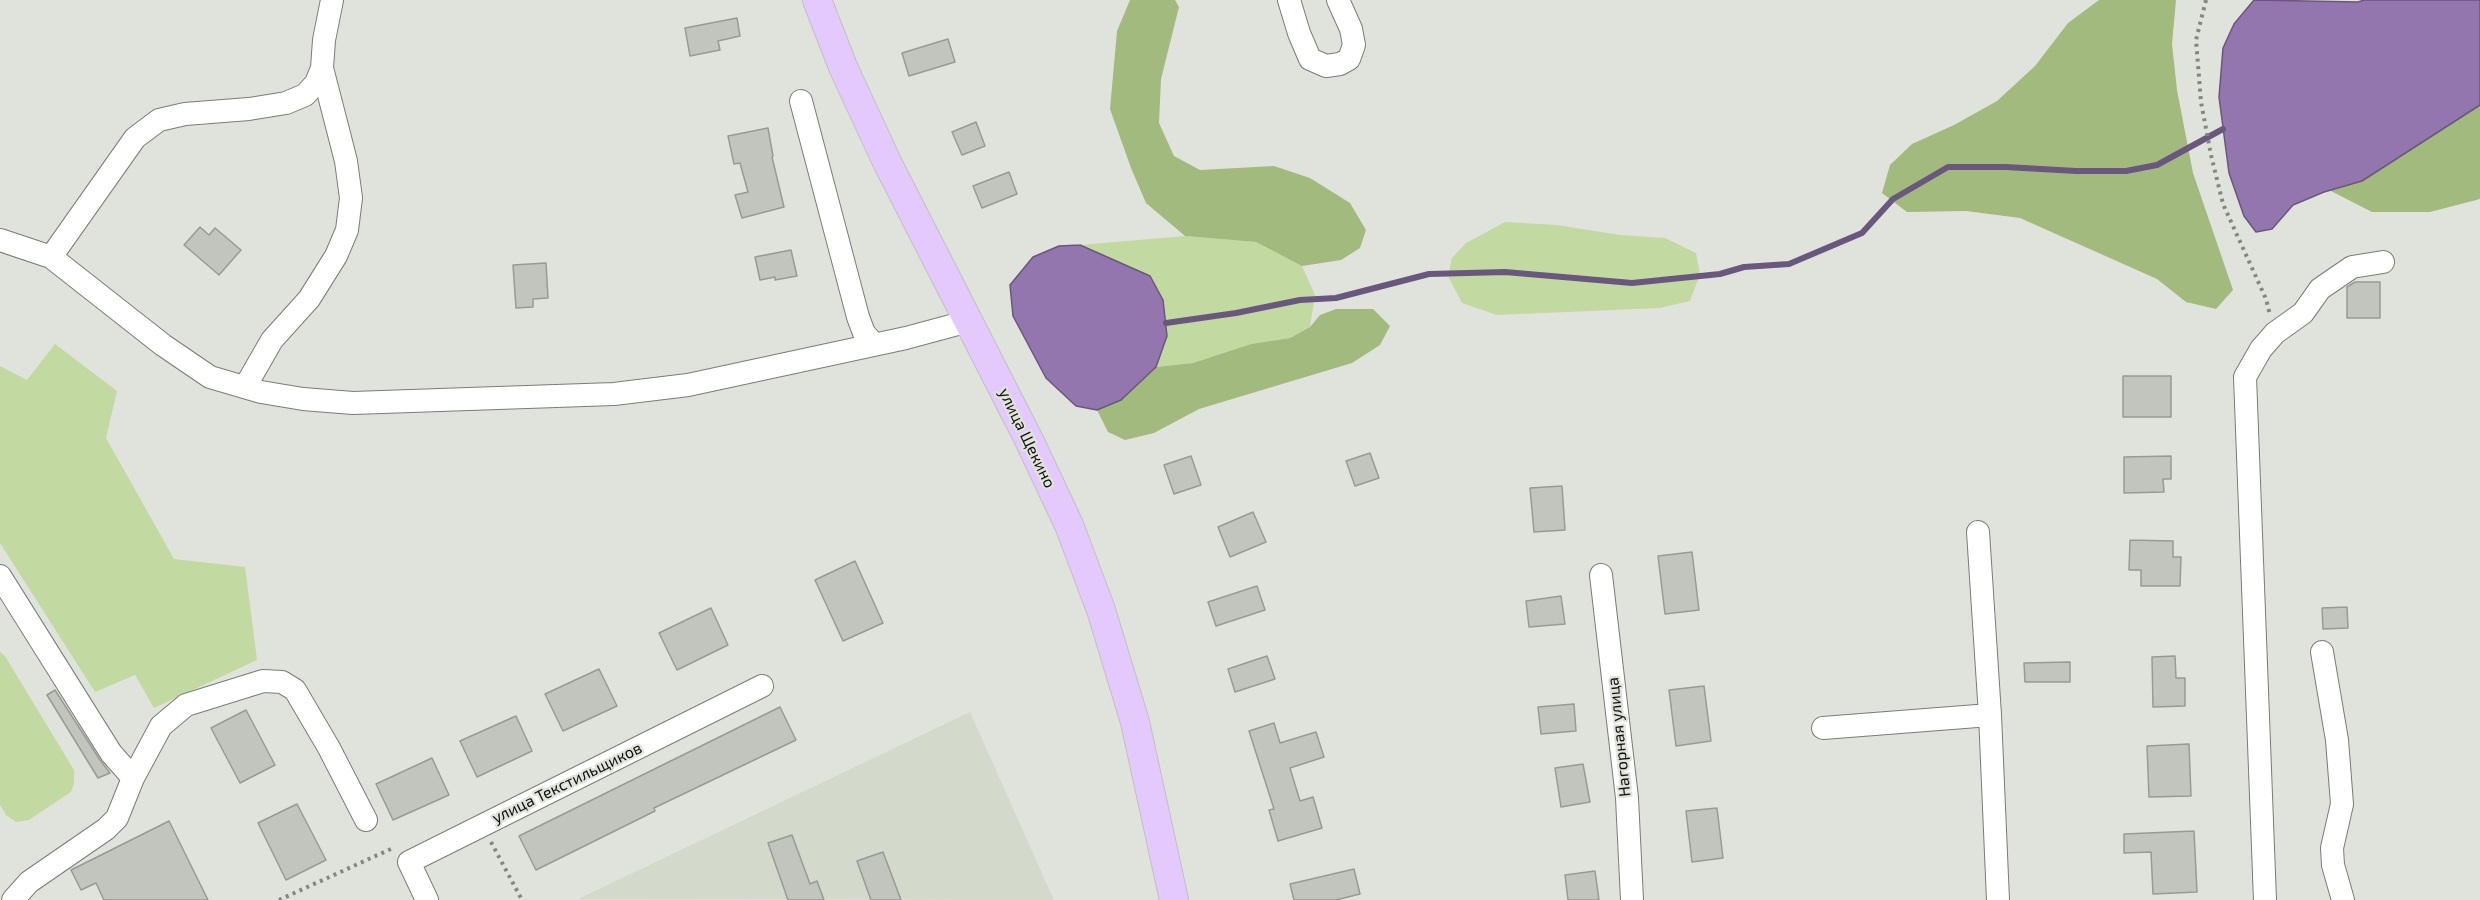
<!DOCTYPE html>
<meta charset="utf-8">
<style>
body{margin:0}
canvas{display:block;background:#e0e3db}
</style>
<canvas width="2480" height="900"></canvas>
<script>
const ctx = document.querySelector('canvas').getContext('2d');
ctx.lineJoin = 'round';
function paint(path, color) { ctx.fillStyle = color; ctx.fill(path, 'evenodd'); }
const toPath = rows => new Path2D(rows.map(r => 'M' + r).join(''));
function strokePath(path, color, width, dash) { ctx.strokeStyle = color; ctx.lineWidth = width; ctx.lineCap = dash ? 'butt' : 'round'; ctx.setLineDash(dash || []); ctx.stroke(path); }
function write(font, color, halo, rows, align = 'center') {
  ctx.font = font + ' "Exo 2",sans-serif'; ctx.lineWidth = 4.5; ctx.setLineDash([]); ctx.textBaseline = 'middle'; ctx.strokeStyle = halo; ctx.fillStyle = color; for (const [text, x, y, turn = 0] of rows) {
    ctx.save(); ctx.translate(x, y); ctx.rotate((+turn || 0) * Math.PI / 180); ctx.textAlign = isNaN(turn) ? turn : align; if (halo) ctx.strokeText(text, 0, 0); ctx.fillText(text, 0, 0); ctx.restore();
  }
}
const built = toPath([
 [970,712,1054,900,578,899]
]);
const green = toPath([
 [1505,222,1557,225,1620,235,1665,238,1696,253,1700,274,1690,301,1660,308,1497,315,1462,303,1448,276,1452,258,1466,243],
 [1185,236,1256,242,1302,266,1315,295,1310,327,1290,338,1251,344,1193,363,1156,367,1167,336,1163,300,1150,276,1080,245],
 [55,344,117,391,106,438,174,559,245,567,257,660,154,708,135,675,95,692,0,543,0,366,27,380],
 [0,652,5,656,74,770,74,783,71,792,29,820,16,822,6,815,0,805]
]);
const forest = toPath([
 [1130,0,1175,0,1179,7,1161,79,1159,123,1174,156,1200,170,1274,166,1310,178,1350,203,1366,230,1360,248,1341,260,1302,266,1256,242,1185,236,1146,203,1131,168,1110,109,1117,31],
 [2099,0,2176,0,2172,44,2177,90,2193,173,2233,290,2216,309,2186,302,2157,279,2020,218,1966,211,1907,212,1882,193,1890,165,1912,144,1954,125,1997,101,2035,66,2068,23],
 [2480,105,2480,199,2430,212,2372,212,2329,190,2362,181],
 [1336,309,1373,309,1390,326,1380,345,1352,363,1199,409,1154,433,1125,440,1108,432,1097,410,1121,400,1156,367,1193,363,1251,344,1290,338,1310,327,1320,315]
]);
const water = toPath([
 [2254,0,2358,2,2364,0,2480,0,2480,105,2362,181,2324,192,2293,205,2272,229,2256,232,2244,216,2229,173,2219,97,2223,48,2234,24,2254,0],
 [1080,245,1150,276,1163,300,1167,336,1156,367,1121,400,1097,410,1076,406,1046,378,1013,316,1010,285,1033,257,1059,246,1080,245]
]);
const stream = toPath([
 [1166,323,1236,313,1300,300,1336,298,1429,274,1505,272,1632,283,1720,274,1744,267,1789,264,1862,233,1893,199,1948,167,2006,167,2076,171,2126,171,2157,165,2223,129]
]);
const building = toPath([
 [737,18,740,36,718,41,720,50,690,56,685,28,737,18],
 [948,39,955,62,909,76,902,53,948,39],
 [976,122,985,146,962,155,952,132,976,122],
 [768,128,773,156,772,157,784,207,742,218,735,195,748,192,740,163,734,164,728,136,768,128],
 [1009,172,1017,194,982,208,973,186,1009,172],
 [200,227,209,235,215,228,241,250,219,275,184,245,200,227],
 [791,250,797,276,775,280,775,277,760,280,755,257,791,250],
 [546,263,548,298,533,299,533,307,516,308,513,265,546,263],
 [2355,282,2380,282,2380,318,2347,318,2347,287,2355,282],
 [2123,376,2171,376,2171,417,2123,417,2123,376],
 [1370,453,1379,478,1355,486,1346,461,1370,453],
 [1191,456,1201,485,1174,494,1164,465,1191,456],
 [2171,456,2171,479,2163,479,2164,492,2124,493,2124,457,2171,456],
 [1562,486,1565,530,1534,532,1530,488,1562,486],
 [1253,512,1266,542,1230,557,1218,527,1253,512],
 [2130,540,2173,541,2173,557,2181,557,2180,586,2141,586,2141,570,2129,570,2130,540],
 [1692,552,1699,610,1665,614,1658,556,1692,552],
 [855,561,883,623,843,641,815,580,855,561],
 [1257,586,1265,610,1216,626,1208,602,1257,586],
 [1561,596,1565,624,1529,627,1526,601,1561,596],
 [2347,607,2348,628,2323,629,2322,608,2347,607],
 [711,608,728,645,677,670,659,633,711,608],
 [1267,656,1275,679,1235,692,1228,669,1267,656],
 [2175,656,2176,678,2185,678,2185,706,2153,707,2152,657,2175,656],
 [2070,662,2070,682,2025,682,2024,663,2070,662],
 [599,669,617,706,563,731,545,694,599,669],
 [1704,686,1711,741,1676,746,1669,690,1704,686],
 [55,690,100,760,110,773,98,778,47,695,55,690],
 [1574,704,1576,731,1541,734,1538,707,1574,704],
 [780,707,796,740,654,808,655,811,536,870,519,836,780,707],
 [246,710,275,765,240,783,211,728,246,710],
 [516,716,532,751,477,777,460,741,516,716],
 [1274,723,1280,743,1316,732,1324,757,1290,768,1300,801,1313,797,1322,828,1278,841,1269,810,1274,809,1249,731,1274,723],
 [2189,744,2191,796,2149,797,2147,746,2189,744],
 [432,758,449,795,393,820,376,784,432,758],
 [1583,764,1590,802,1561,807,1555,768,1583,764],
 [297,804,326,860,286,880,258,823,297,804],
 [1717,808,1723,858,1692,862,1686,811,1717,808],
 [169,821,208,900,104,900,96,883,81,890,71,870,169,821],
 [2194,831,2197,892,2153,894,2151,852,2124,853,2124,834,2194,831],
 [792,835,810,884,817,881,824,900,788,900,768,843,792,835],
 [883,852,901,900,871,900,857,861,883,852],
 [1354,869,1360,894,1336,900,1294,900,1290,884,1354,869],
 [1595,871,1599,900,1568,900,1565,875,1595,871]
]);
const path = toPath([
 [2206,0,2196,40,2201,102,2211,155,2223,204,2266,299,2270,315],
 [491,842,522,900],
 [279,900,393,848]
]);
const minor = toPath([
 [1289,0,1299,33,1310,59,1326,66,1340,64,1349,59,1354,45,1351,29,1338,0],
 [801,101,858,317,864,333,874,344],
 [0,240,51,257,163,345,210,377,261,392,303,399,353,403,614,394,688,385,906,338,969,321],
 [51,257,135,138,159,120,185,114,249,109,286,103,305,95,316,83,322,68,324,40,332,0],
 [245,387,272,340,309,299,336,256,347,230,351,198,346,161,322,68],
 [1978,532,1990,715,1998,900],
 [1601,575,1627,798,1632,900],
 [0,576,111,753,133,778],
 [2322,652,2337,740,2342,804,2332,848,2333,865,2343,900],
 [1823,728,1990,715],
 [13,900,29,882,106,829,117,818,133,778,161,726,186,705,263,681,282,682,295,690,329,748,366,820],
 [427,900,409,862,762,686],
 [2265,900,2245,377,2261,349,2275,333,2303,313,2320,289,2352,267,2383,262]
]);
const major = toPath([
 [817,0,843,67,887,162,1029,440,1069,525,1101,610,1135,722,1174,900]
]);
const streetNames = [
 ["улица Щекино",1027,438,64],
 ["Нагорная улица",1619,737,-96],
 ["улица Текстильщиков",567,783,-26]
];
paint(built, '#d4dacb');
paint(green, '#c3d9a2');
paint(forest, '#a3ba7e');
paint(water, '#9276ad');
strokePath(water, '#6a577d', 1.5);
strokePath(stream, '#6a577d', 6);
paint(building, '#c2c5bd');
strokePath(building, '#989b94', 1.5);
strokePath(minor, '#7a7d76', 24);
strokePath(major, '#c0c1c0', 30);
strokePath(path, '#848681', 4, [3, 4.5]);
strokePath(minor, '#fff', 22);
strokePath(major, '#e3c9fd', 28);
write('16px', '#0e0f0c', '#e0e3db', streetNames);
</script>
